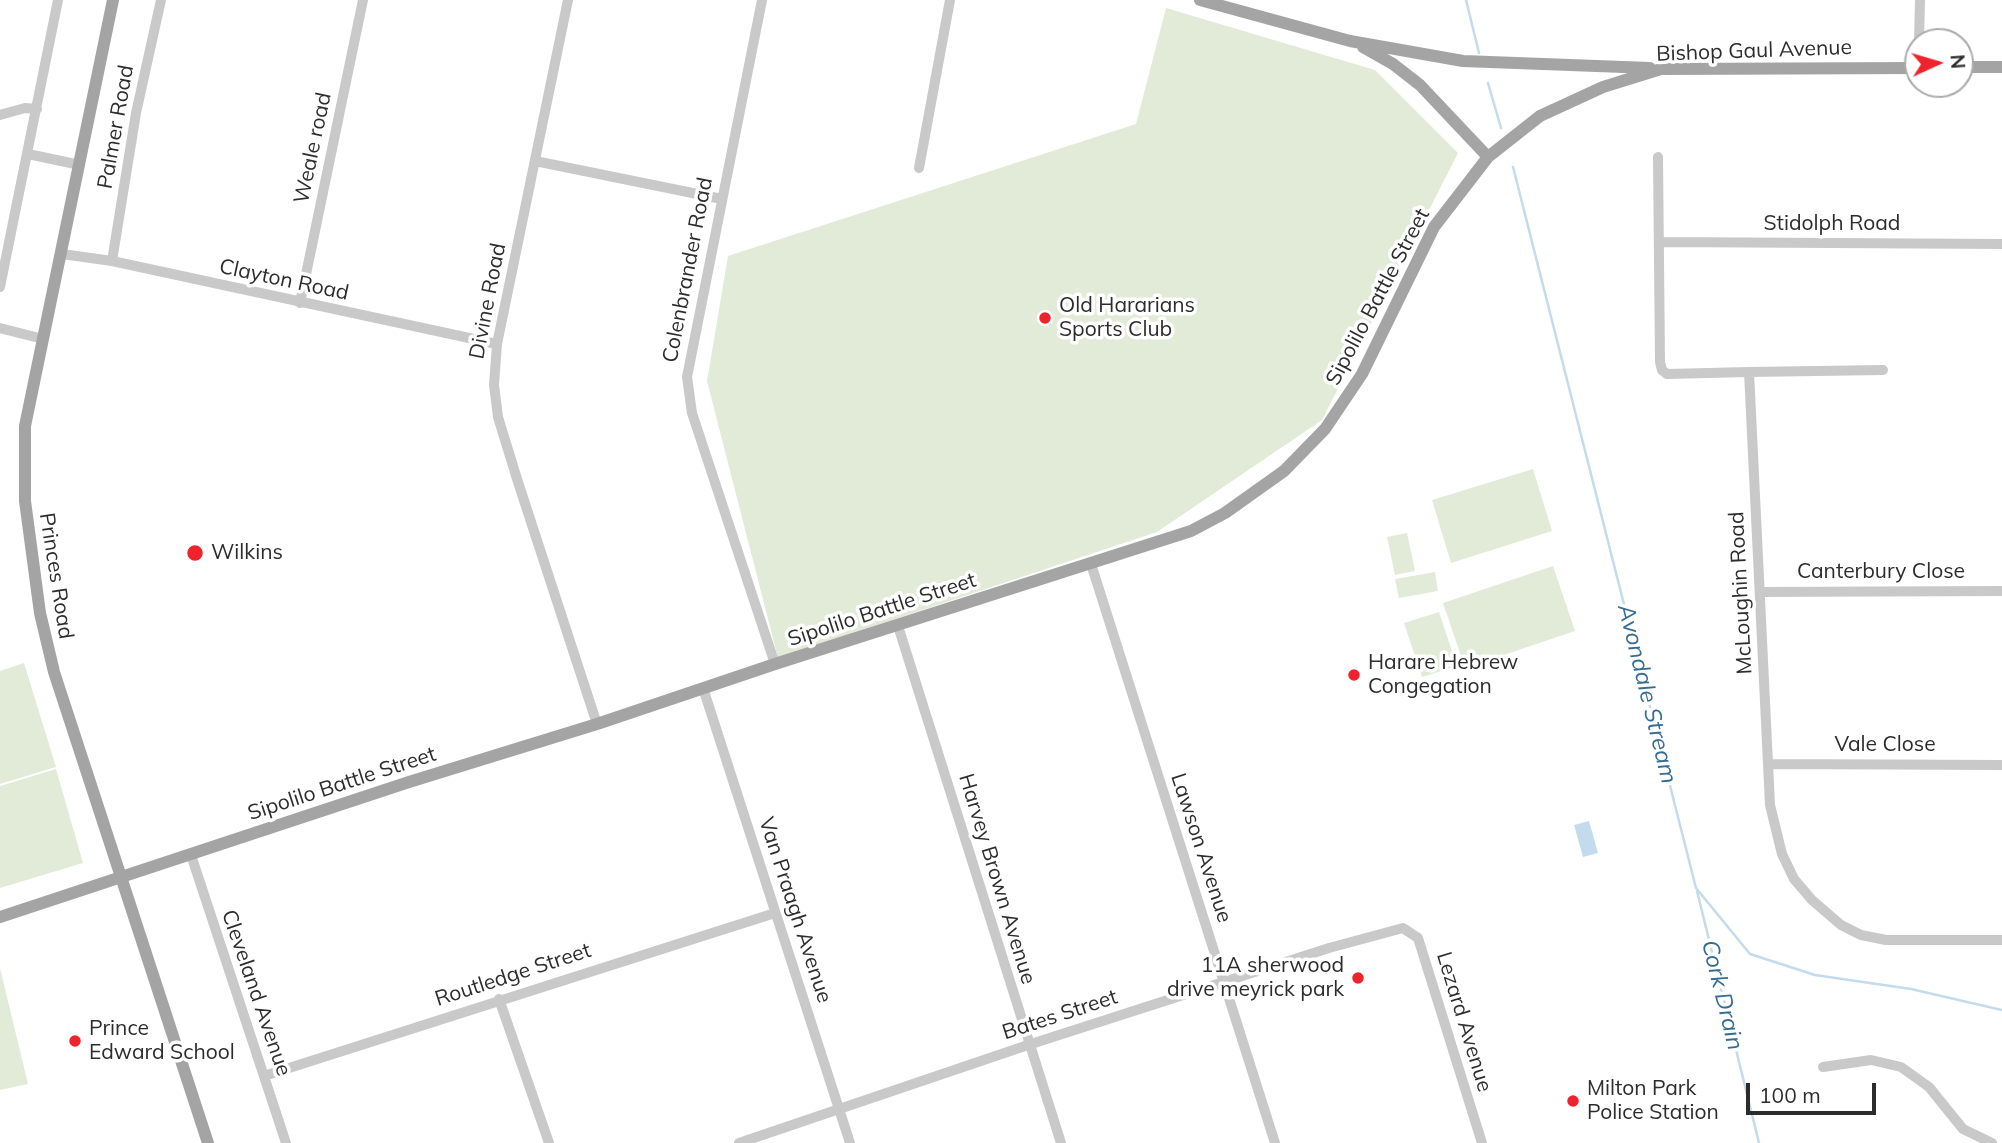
<!DOCTYPE html>
<style>
body{margin:0}
#map{position:relative;width:2002px;height:1143px;overflow:hidden;background:#fff;font-family:Mulish,sans-serif}
canvas{display:block}
.north{position:absolute;left:1904px;top:28px;width:70px;height:70px;box-sizing:border-box;background:#fff;border:2px solid #ababab;border-radius:50%;rotate:86deg;font-size:19px;font-weight:700;line-height:28px;text-align:center;color:#2c2c2c}
.north::after{content:'';display:block;margin:auto;width:24px;height:32px;background:#ee232c;clip-path:polygon(50% 0,100% 100%,50% 72%,0 100%)}
.scale{position:absolute;left:1746px;top:1083px;width:130px;height:32px;box-sizing:border-box;border:4px solid #2c2c2c;border-top:0;padding-left:9px;font-size:21px;line-height:24px;white-space:nowrap;color:#2c2c2c;-webkit-text-stroke:5px #fff;paint-order:stroke}
</style>
<div id="map">
<canvas width="2002" height="1143"></canvas>
<div class="north">N</div>
<div class="scale">100 m</div>
</div>
<script>
const ctx = document.querySelector('canvas').getContext('2d');
ctx.lineJoin = 'round';
function paint(path, color) { ctx.fillStyle = color; ctx.fill(path, 'evenodd'); }
const toPath = rows => new Path2D(rows.map(r => 'M' + r).join(''));
function strokePath(path, color, width, dash) { ctx.strokeStyle = color; ctx.lineWidth = width; ctx.lineCap = dash ? 'butt' : 'round'; ctx.setLineDash(dash || []); ctx.stroke(path); }
function write(font, color, halo, rows, align = 'center') {
  ctx.font = font + ' Mulish,sans-serif'; ctx.lineWidth = 7; ctx.setLineDash([]); ctx.textBaseline = 'middle'; ctx.strokeStyle = halo; ctx.fillStyle = color; for (const [text, x, y, turn = 0] of rows) {
    ctx.save(); ctx.translate(x, y); ctx.rotate((+turn || 0) * Math.PI / 180); ctx.textAlign = isNaN(turn) ? turn : align; if (halo) ctx.strokeText(text, 0, 0); ctx.fillText(text, 0, 0); ctx.restore();
  }
}
const green = toPath([
 [1166,8,1375,70,1458,153,1322,420,1157,532,778,658,707,381,728,256,1136,124],
 [1533,469,1552,531,1451,563,1432,500],
 [1407,533,1415,571,1395,575,1387,537],
 [1553,566,1575,631,1465,668,1443,603],
 [1435,572,1438,591,1399,598,1395,579],
 [1439,612,1457,666,1422,677,1404,623],
 [24,663,56,767,0,784,0,671],
 [56,769,83,863,0,888,0,786],
 [0,968,28,1084,0,1090]
]);
const water = toPath([
 [1589,821,1598,853,1583,857,1574,825]
]);
const stream = toPath([
 [1466,0,1479,53],
 [1488,83,1501,128],
 [1513,167,1696,888,1750,954,1815,975,1911,989,2002,1010],
 [1697,891,1759,1143]
]);
const minor = toPath([
 [568,0,497,344,494,385,498,417,517,479,597,724],
 [762,0,687,377,692,413,775,664],
 [1919,42,1920,0],
 [0,115,25,108,37,109],
 [28,154,80,165],
 [1658,157,1660,362,1662,370,1667,374,1749,372,1770,805,1782,854,1794,879,1812,900,1841,925,1861,935,1886,940,2002,940],
 [535,161,722,199],
 [919,168,950,0],
 [1661,242,2002,244],
 [62,254,112,261,497,344],
 [112,261,136,113,161,0],
 [0,287,58,0],
 [300,303,363,0],
 [0,328,43,339],
 [1749,372,1883,370],
 [1091,564,1275,1143],
 [1760,592,2002,591],
 [898,626,1061,1143],
 [703,688,850,1143],
 [1768,764,2002,765],
 [191,855,286,1143],
 [499,999,549,1143],
 [1823,1067,1871,1060,1901,1067,1929,1087,1963,1129,1992,1143],
 [264,1076,775,913],
 [739,1143,1028,1045,1329,948,1403,928,1418,938,1482,1143]
]);
const major = toPath([
 [113,0,25,426,25,501,40,613,54,672,208,1143],
 [1200,0,1350,41,1463,61,1650,68],
 [1363,47,1393,64,1420,85,1488,157],
 [1960,67,2002,67],
 [0,917,409,782,597,724,775,664,1191,531,1225,513,1284,471,1325,429,1362,374,1434,227,1488,157,1540,116,1603,87,1661,69,1918,68]
]);
const markers = [
 [1045,318,7,"#ee232c"],
 [195,553,9,"#ee232c"],
 [1354,675,7,"#ee232c"],
 [1358,978,7,"#ee232c"],
 [75,1041,7,"#ee232c"],
 [1573,1101,7,"#ee232c"]
];
const streetNames = [
 ["Bishop Gaul Avenue",1754,51,-2],
 ["Palmer Road",116,127,-80],
 ["Weale road",313,148,-78],
 ["Stidolph Road",1832,224],
 ["Colenbrander Road",688,270,-79],
 ["Clayton Road",284,280,12],
 ["Sipolilo Battle Street",1378,297,-62],
 ["Divine Road",488,301,-79],
 ["Canterbury Close",1881,572],
 ["Princes Road",56,576,81],
 ["McLoughin Road",1741,593,-93],
 ["Sipolilo Battle Street",882,610,-18],
 ["Vale Close",1885,745],
 ["Sipolilo Battle Street",342,784,-18],
 ["Lawson Avenue",1201,848,72],
 ["Harvey Brown Avenue",997,879,73],
 ["Van Praagh Avenue",795,910,72],
 ["Routledge Street",513,975,-18],
 ["Cleveland Avenue",256,993,71],
 ["Bates Street",1060,1015,-18],
 ["Lezard Avenue",1464,1022,73]
];
const poiNames = [
 ["Old Hararians",1059,306],
 ["Sports Club",1059,330],
 ["Wilkins",211,553],
 ["Harare Hebrew",1368,663],
 ["Congegation",1368,687],
 ["11A sherwood",1344,966,"right"],
 ["drive meyrick park",1344,990,"right"],
 ["Prince",89,1029],
 ["Edward School",89,1053],
 ["Milton Park",1587,1089],
 ["Police Station",1587,1113]
];
const waterNames = [
 ["Avondale Stream",1647,694,76],
 ["Cork Drain",1722,995,76]
];
paint(green, '#e2ebd8');
paint(water, '#c3dbec');
strokePath(stream, '#c3dbec', 2.5);
strokePath(minor, '#c9c9c9', 10);
strokePath(major, '#a4a4a4', 12);
for (const [x, y, r, color] of markers) { const dot = new Path2D(); dot.arc(x, y, r, 0, 2 * Math.PI); ctx.fillStyle = color; ctx.fill(dot); strokePath(dot, '#fff', 2.5); }
write('21px', '#2c2c2c', '#fff', streetNames);
write('21px', '#2c2c2c', '#fff', poiNames, 'left');
write('italic 23px', '#366c91', '#fff', waterNames);
</script>
